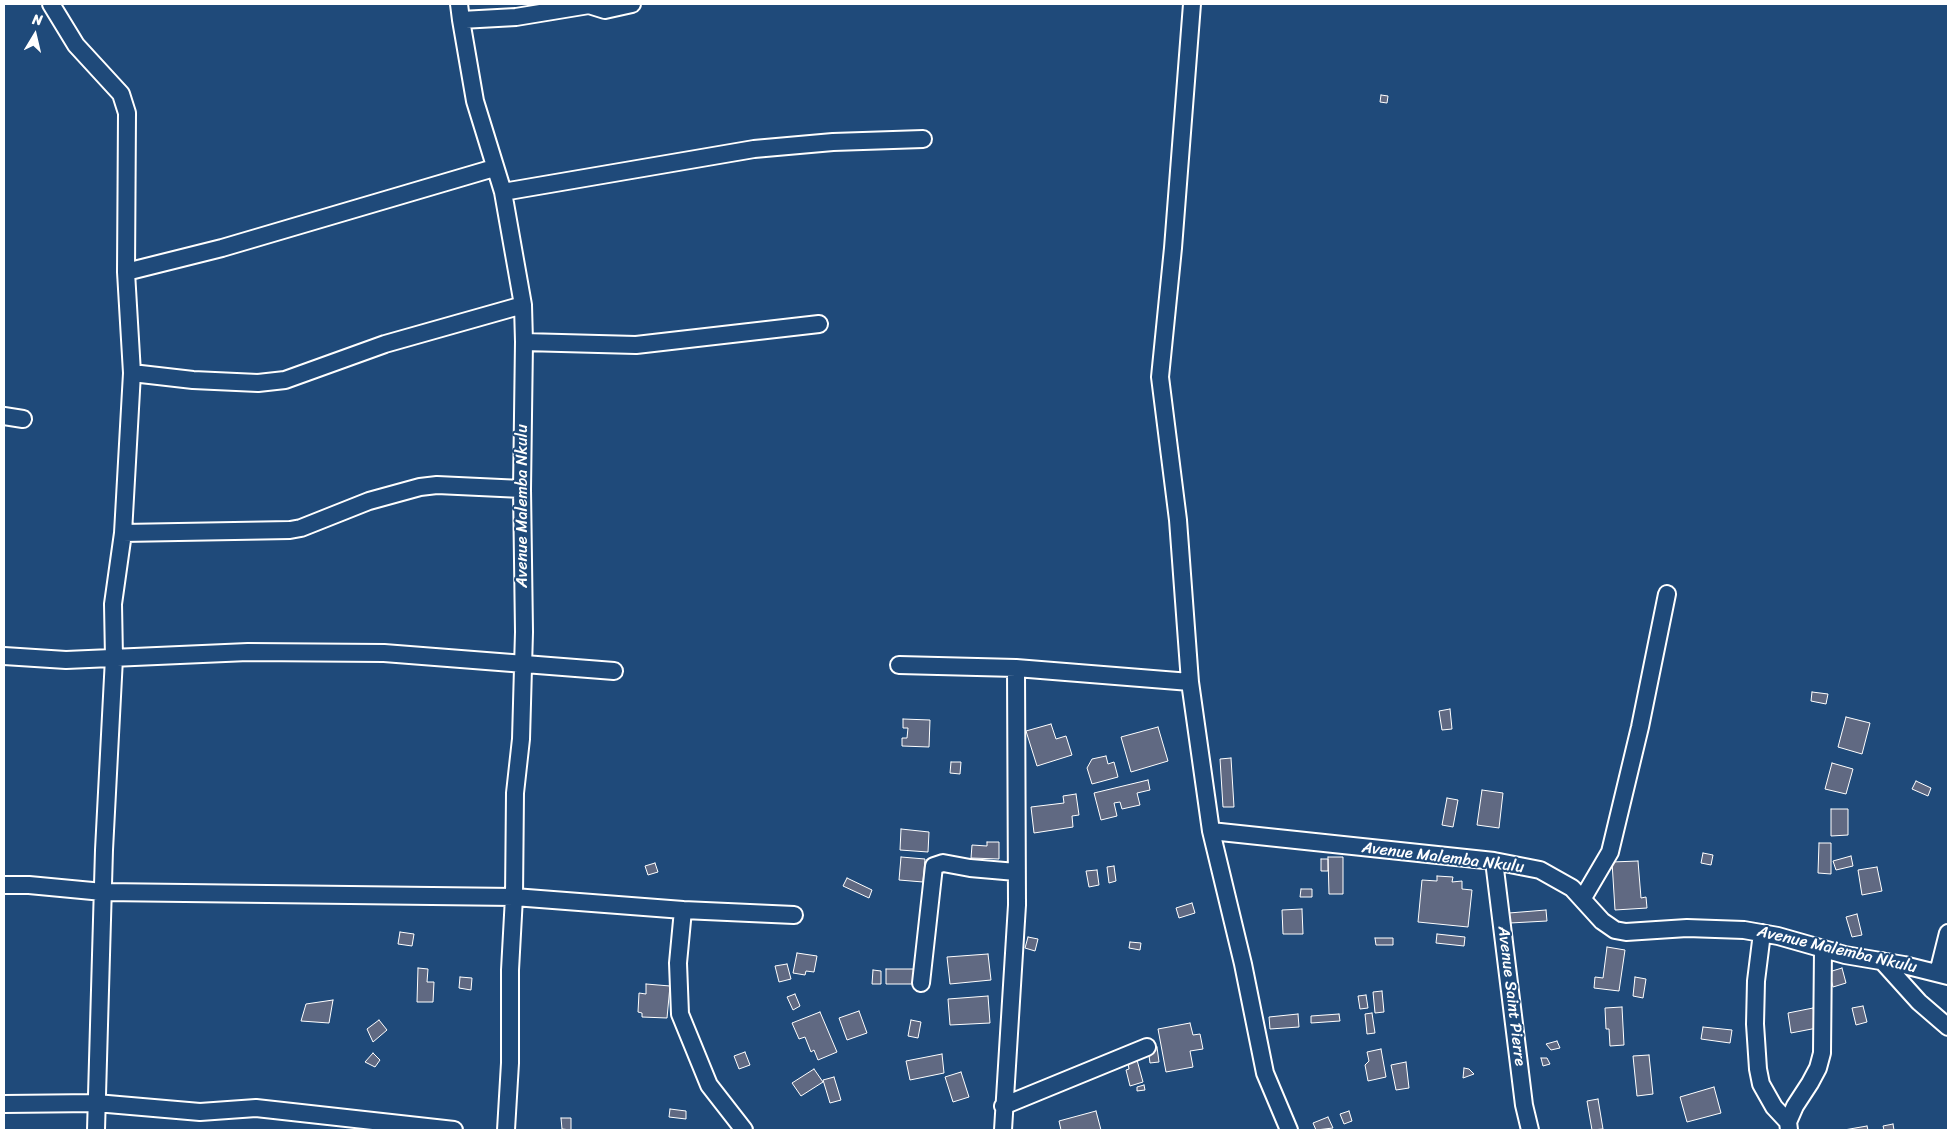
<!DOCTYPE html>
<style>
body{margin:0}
#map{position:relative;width:1952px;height:1134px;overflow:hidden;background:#1f4a7a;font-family:Sriracha,sans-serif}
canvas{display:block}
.frame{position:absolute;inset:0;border:5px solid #fff;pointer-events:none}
.north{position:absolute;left:10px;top:10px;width:50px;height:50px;-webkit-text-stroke:4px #1f4a7a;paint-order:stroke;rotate:9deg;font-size:14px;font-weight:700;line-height:20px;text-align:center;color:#fff}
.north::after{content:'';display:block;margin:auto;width:18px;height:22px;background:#fff;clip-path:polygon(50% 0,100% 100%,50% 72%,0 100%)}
</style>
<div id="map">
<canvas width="1952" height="1134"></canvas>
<div class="frame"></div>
<div class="north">N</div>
</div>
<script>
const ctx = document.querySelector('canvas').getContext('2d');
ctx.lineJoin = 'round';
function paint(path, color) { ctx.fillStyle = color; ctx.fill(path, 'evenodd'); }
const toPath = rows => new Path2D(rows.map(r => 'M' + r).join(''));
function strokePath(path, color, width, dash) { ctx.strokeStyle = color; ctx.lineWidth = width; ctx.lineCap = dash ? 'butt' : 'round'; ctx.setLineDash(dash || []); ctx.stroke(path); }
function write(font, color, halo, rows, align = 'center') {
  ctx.font = font + ' Sriracha,sans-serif'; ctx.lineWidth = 4; ctx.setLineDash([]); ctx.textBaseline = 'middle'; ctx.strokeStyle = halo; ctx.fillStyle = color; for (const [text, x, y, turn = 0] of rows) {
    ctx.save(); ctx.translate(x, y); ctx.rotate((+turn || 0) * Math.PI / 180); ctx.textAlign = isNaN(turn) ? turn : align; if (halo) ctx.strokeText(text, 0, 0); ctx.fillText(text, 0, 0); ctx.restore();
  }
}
const building = toPath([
 [1381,95,1388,96,1387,103,1380,102,1381,95],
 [1812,692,1828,694,1826,704,1811,701,1812,692],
 [1450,709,1452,729,1442,730,1439,711,1450,709],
 [1846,717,1870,723,1862,754,1838,747,1846,717],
 [903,719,930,720,929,747,902,746,902,738,907,738,908,728,903,728,903,719],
 [1051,724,1056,739,1066,736,1072,755,1037,766,1026,731,1051,724],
 [1158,727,1168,761,1131,772,1121,737,1158,727],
 [1106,756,1108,764,1114,762,1118,777,1092,784,1087,768,1092,759,1106,756],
 [1231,758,1234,807,1223,807,1220,759,1231,758],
 [951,762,961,762,960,774,950,773,951,762],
 [1832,763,1853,769,1846,794,1825,789,1832,763],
 [1148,780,1150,790,1137,793,1140,805,1122,809,1120,802,1114,803,1117,816,1101,820,1094,793,1148,780],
 [1916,781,1931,788,1928,796,1912,789,1916,781],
 [1482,790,1503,793,1499,828,1477,825,1482,790],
 [1076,794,1079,815,1072,816,1073,827,1034,833,1031,807,1064,803,1063,796,1076,794],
 [1447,798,1458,800,1453,827,1442,825,1447,798],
 [1831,809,1848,809,1848,835,1831,836,1831,809],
 [901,829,929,832,928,852,900,850,901,829],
 [987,842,999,842,999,859,971,858,972,845,987,846,987,842],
 [1819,843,1831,843,1831,874,1818,873,1819,843],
 [1703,853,1713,855,1711,865,1701,863,1703,853],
 [1851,856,1853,866,1836,870,1833,861,1851,856],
 [901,857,925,859,923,882,899,880,901,857],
 [1328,857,1343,857,1343,894,1329,894,1328,857],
 [1321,859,1328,859,1328,871,1321,871,1321,859],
 [1638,861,1641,898,1646,897,1647,908,1615,910,1612,862,1638,861],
 [655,863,658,872,648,875,645,866,655,863],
 [1114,866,1116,881,1109,883,1107,867,1114,866],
 [1877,867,1882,891,1862,895,1858,870,1877,867],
 [1097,870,1099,885,1089,887,1086,871,1097,870],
 [1437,876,1453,877,1452,882,1462,881,1462,889,1472,890,1468,927,1418,922,1422,880,1437,881,1437,876],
 [847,878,872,890,869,898,843,886,847,878],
 [1301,889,1312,889,1312,897,1300,897,1301,889],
 [1192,903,1195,913,1179,918,1176,908,1192,903],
 [1302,909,1303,934,1283,934,1282,910,1302,909],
 [1546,910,1547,921,1510,923,1509,913,1546,910],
 [1857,914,1862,935,1852,937,1846,917,1857,914],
 [400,932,414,934,412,946,398,944,400,932],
 [1437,934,1465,937,1464,946,1436,943,1437,934],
 [1028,937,1038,939,1035,951,1025,948,1028,937],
 [1375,938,1393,938,1393,945,1376,945,1375,938],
 [1130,942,1141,943,1140,950,1129,948,1130,942],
 [1607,947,1625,950,1619,991,1594,988,1595,977,1603,978,1607,947],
 [797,953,817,956,814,972,806,971,805,975,793,973,797,953],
 [988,954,991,980,950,984,947,957,988,954],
 [787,964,791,979,779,982,775,966,787,964],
 [418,968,428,969,427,982,434,982,433,1002,417,1002,418,968],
 [1842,968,1846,983,1833,987,1829,972,1842,968],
 [886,969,914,969,914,984,886,984,886,969],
 [873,970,881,971,881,984,872,984,873,970],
 [460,977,472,978,471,990,459,988,460,977],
 [1635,977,1646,979,1643,998,1633,996,1635,977],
 [646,984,670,986,667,1018,642,1017,642,1013,638,1012,639,993,646,994,646,984],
 [1382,991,1384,1012,1375,1013,1373,992,1382,991],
 [795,994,800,1006,793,1010,787,997,795,994],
 [1366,995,1368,1008,1360,1009,1358,996,1366,995],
 [988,996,990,1023,950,1025,948,999,988,996],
 [333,1000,329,1023,301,1021,306,1004,333,1000],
 [1863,1006,1867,1022,1856,1025,1852,1008,1863,1006],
 [1622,1007,1624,1045,1610,1046,1609,1029,1606,1029,1605,1008,1622,1007],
 [1813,1008,1817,1028,1791,1033,1788,1013,1813,1008],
 [859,1011,867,1033,847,1040,839,1018,859,1011],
 [820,1012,837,1052,818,1060,814,1050,811,1052,805,1037,799,1039,792,1023,820,1012],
 [1372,1013,1375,1033,1367,1034,1365,1014,1372,1013],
 [1298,1014,1299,1027,1270,1029,1269,1017,1298,1014],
 [1339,1014,1340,1021,1311,1023,1311,1016,1339,1014],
 [379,1020,387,1030,373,1042,367,1029,379,1020],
 [911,1020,921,1022,918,1038,908,1036,911,1020],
 [1190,1023,1193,1035,1200,1034,1203,1049,1190,1051,1193,1067,1166,1072,1158,1029,1190,1023],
 [1703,1027,1732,1030,1730,1043,1701,1039,1703,1027],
 [1557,1041,1560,1048,1551,1050,1546,1044,1557,1041],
 [1157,1047,1159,1062,1150,1063,1148,1048,1157,1047],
 [1381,1049,1386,1077,1368,1081,1365,1065,1369,1061,1367,1052,1381,1049],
 [745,1052,750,1065,739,1069,734,1056,745,1052],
 [373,1053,380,1060,375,1067,365,1062,373,1053],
 [942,1054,944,1073,910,1080,906,1061,942,1054],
 [1649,1055,1653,1094,1637,1096,1633,1056,1649,1055],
 [1541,1058,1547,1058,1550,1064,1543,1066,1541,1058],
 [1137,1060,1143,1082,1130,1086,1126,1070,1129,1069,1128,1063,1137,1060],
 [1406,1062,1409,1088,1396,1090,1391,1065,1406,1062],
 [1464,1068,1469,1069,1474,1074,1463,1078,1464,1068],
 [814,1069,823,1082,801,1096,792,1083,814,1069],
 [961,1072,969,1097,953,1102,945,1077,961,1072],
 [834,1077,841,1100,830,1103,823,1080,834,1077],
 [1144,1085,1145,1090,1137,1091,1137,1087,1144,1085],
 [1714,1087,1721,1113,1687,1122,1680,1097,1714,1087],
 [1598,1099,1603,1129,1592,1130,1587,1101,1598,1099],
 [670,1109,686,1111,686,1119,669,1117,670,1109],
 [1096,1111,1101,1130,1061,1130,1059,1121,1096,1111],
 [1349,1111,1352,1121,1344,1124,1340,1114,1349,1111],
 [1328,1117,1333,1128,1316,1130,1313,1123,1328,1117],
 [561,1118,571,1118,571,1130,562,1129,561,1118],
 [1893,1124,1894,1130,1884,1130,1883,1126,1893,1124],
 [1867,1126,1868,1130,1844,1130,1867,1126]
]);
const street = toPath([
 [51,4,76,45,121,94,127,113,126,272,132,373,123,533,113,604,114,658,104,850,96,1130],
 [459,4,461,20,516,17,589,5,605,10,632,4],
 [1192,4,1173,248,1160,377,1178,520,1190,682,1211,831,1243,964,1265,1073,1289,1130],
 [461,20,475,101,503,192,754,149,833,142,923,139],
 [503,192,523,305,524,342,522,489,524,632,521,739,515,793,514,897,683,910,678,963,680,1014,709,1085,744,1130],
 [126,272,222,248,494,168],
 [524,342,636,345,819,324],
 [132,373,193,380,258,383,285,380,385,344,523,305],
 [4,416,23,419],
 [123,533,290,530,301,528,369,501,420,487,437,485,522,489],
 [4,656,66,660,248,652,384,653,614,671],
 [899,665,1016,668,1190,682],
 [1211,831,1494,861,1540,870,1572,888,1602,921,1615,930,1626,932,1687,928,1744,930,1778,936,1845,955,1904,965,1948,976],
 [1494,861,1524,1105,1530,1130],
 [4,885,29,885,103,892,514,897,510,970,510,1063,506,1130],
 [1583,898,1610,852,1640,727,1667,594],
 [683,910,794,915],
 [1762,933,1756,981,1755,1024,1758,1069,1761,1084,1774,1107,1788,1122],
 [1882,961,1919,1002,1948,1027],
 [1938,973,1948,933],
 [921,983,934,866,943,863,970,868,1016,872],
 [4,1104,96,1103,200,1112,256,1108,454,1130],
 [1003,1106,1147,1047],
 [1003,1130,1017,905,1016,668],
 [1789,1130,1788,1122,1795,1106,1810,1083,1818,1068,1822,1053,1823,949]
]);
const streetNames = [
 ["Avenue Malemba Nkulu",523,506,-90],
 ["Avenue Malemba Nkulu",1443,858,7],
 ["Avenue Malemba Nkulu",1837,950,13],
 ["Avenue Saint Pierre",1511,996,83]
];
paint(building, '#606982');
strokePath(building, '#fff', 1);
strokePath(street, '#fff', 20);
strokePath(street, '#1f4a7a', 16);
write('16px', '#fff', '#1f4a7a', streetNames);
</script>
